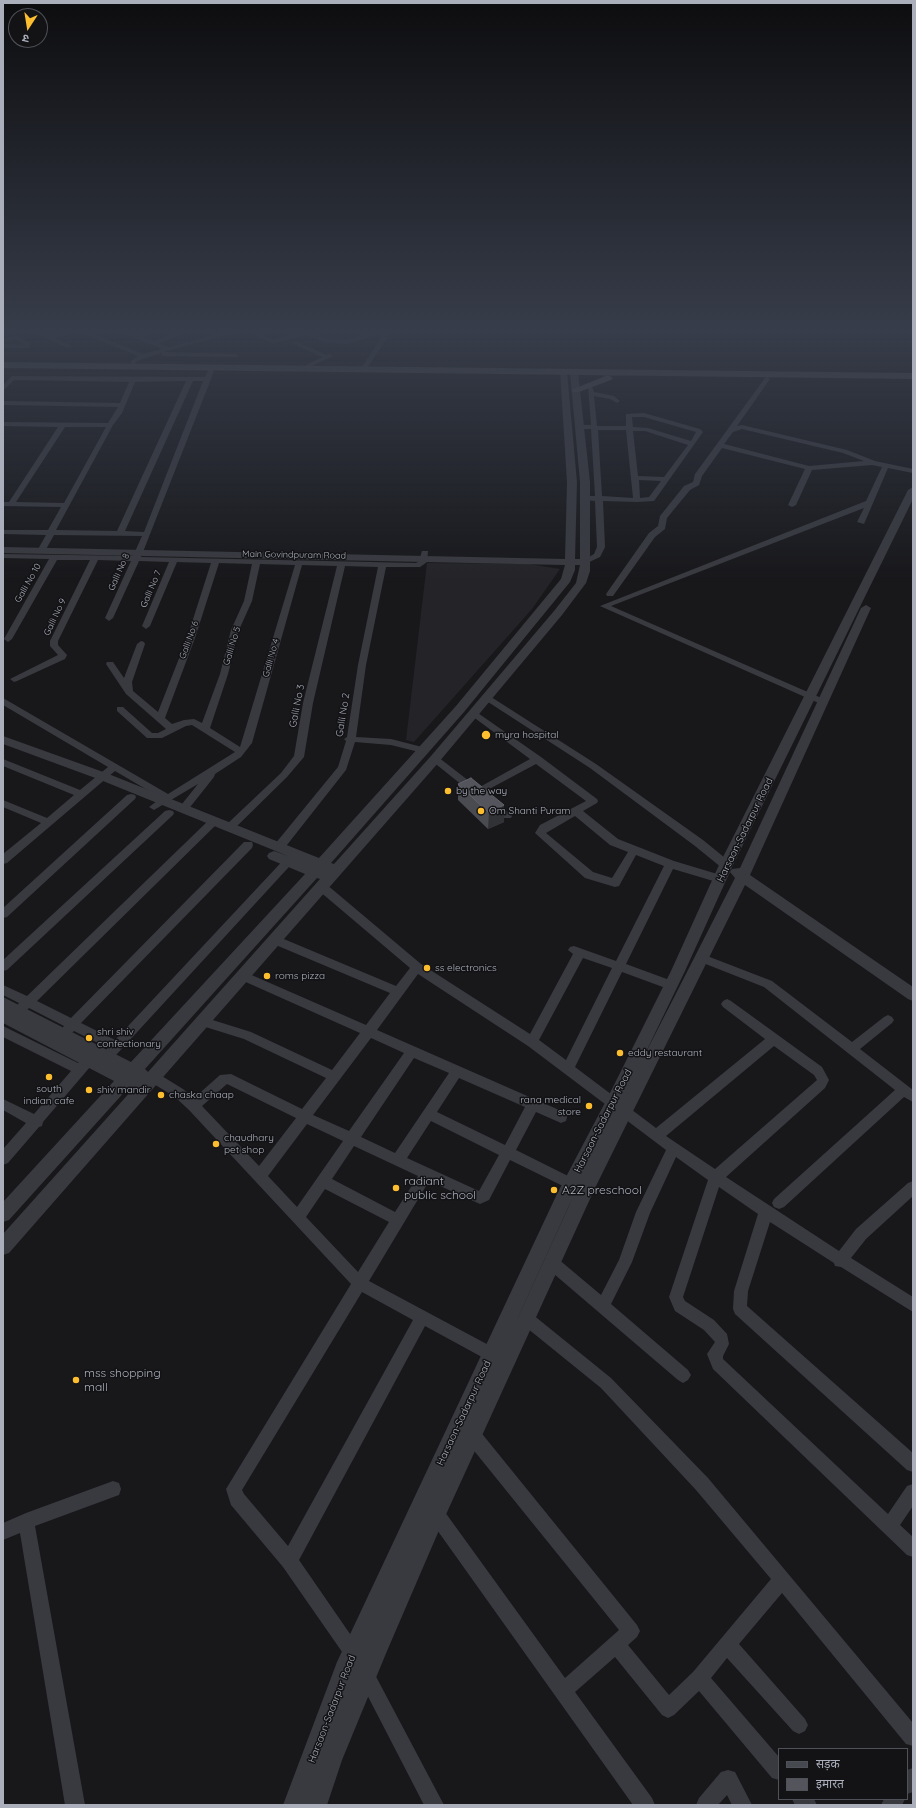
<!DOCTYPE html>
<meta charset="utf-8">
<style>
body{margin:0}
#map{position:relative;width:916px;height:1808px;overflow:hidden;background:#18181b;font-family:Quicksand,"Noto Sans Devanagari",sans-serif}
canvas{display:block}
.frame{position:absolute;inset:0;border:4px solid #aaafbb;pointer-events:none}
.legend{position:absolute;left:778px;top:1748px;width:130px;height:52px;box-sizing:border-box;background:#131316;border:1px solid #4f5158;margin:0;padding:5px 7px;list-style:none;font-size:12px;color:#aaafbb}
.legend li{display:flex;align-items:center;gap:8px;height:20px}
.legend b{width:20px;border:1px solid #4f5158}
.north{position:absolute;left:8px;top:8px;width:40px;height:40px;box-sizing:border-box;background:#131316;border:1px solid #4f5158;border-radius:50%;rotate:192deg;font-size:11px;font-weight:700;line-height:16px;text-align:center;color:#aaafbb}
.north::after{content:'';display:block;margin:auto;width:14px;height:18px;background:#fcbd2f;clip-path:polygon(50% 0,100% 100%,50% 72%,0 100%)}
</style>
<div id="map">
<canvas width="916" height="1808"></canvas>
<div class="frame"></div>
<ul class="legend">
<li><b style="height:5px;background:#474950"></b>सड़क</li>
<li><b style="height:11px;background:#54555c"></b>इमारत</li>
</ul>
<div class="north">उ</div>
</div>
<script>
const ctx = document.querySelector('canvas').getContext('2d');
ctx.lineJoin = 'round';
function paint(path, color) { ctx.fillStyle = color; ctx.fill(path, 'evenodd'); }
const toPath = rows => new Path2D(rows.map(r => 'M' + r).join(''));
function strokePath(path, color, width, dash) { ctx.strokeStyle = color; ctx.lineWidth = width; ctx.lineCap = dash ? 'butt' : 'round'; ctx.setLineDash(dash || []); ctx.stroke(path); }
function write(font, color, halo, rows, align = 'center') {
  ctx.font = font + ' Quicksand,sans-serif'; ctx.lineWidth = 3; ctx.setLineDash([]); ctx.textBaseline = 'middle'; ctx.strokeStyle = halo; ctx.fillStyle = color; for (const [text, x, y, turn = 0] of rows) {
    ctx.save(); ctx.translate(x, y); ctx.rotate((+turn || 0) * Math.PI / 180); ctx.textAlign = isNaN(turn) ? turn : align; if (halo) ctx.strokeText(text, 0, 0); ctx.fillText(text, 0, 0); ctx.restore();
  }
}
const built = toPath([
 [427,563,529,564,560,569,532,609,414,742,406,740]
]);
const minor = toPath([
 [3,329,10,329,13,331,10,333,3,329],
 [24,329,32,329,50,336,71,329,81,329,143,354,162,349,113,329,121,329,136,335,151,329,159,329,142,337,154,341,183,329,191,329,159,344,169,347,237,329,247,329,164,352,236,354,238,355,238,357,163,356,161,353,137,361,132,368,129,366,132,360,138,356,76,331,55,338,70,345,71,346,68,348,24,329],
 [269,329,278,329,262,335,273,340,306,331,328,339,347,340,381,329,394,329,387,332,387,338,365,371,363,372,360,370,381,338,381,334,347,344,327,343,306,335,273,344,254,335,269,329],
 [334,329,353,329,350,331,337,331,334,329],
 [15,335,31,343,29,348,3,348,3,344,25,345,15,339,3,343,3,339,15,335],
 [293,342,297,342,327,355,330,354,333,356,310,367,308,370,304,370,306,365,322,357,293,344,293,342],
 [210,366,215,367,211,379,141,557,416,563,419,561,422,551,428,551,427,562,420,567,386,567,366,665,356,737,391,739,426,748,428,750,423,753,391,745,355,742,346,770,283,850,275,850,274,847,275,844,338,767,346,741,344,739,347,737,358,665,378,567,345,566,313,703,304,757,287,777,234,829,226,829,225,827,226,825,281,773,294,756,303,703,337,566,302,565,252,743,241,757,215,774,214,777,187,811,183,812,178,809,198,784,154,810,149,807,161,798,115,771,7,863,3,864,3,854,41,823,3,807,3,800,47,818,74,795,3,766,3,759,80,790,108,767,3,705,3,698,168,794,235,752,192,725,186,726,162,738,147,738,117,711,117,707,123,707,152,733,158,733,166,729,126,694,106,664,107,662,113,662,124,678,137,644,141,641,144,642,145,644,132,682,133,691,158,712,187,638,211,563,177,562,150,626,146,629,142,626,169,562,139,561,113,618,109,621,105,618,131,561,98,560,58,641,58,645,67,655,65,659,17,681,14,682,10,679,58,655,50,646,50,641,90,560,57,560,12,639,8,642,4,639,49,559,3,558,3,554,133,556,142,536,54,535,45,551,41,553,37,551,46,535,3,534,3,530,48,530,61,507,3,506,3,502,9,502,58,427,3,426,3,422,108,423,118,407,3,405,3,401,120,403,129,382,14,380,3,391,3,385,12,376,205,377,210,366],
 [186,381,117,531,56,530,113,425,122,413,135,382,186,381],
 [193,381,203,381,144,532,125,531,193,381],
 [65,427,106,427,64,503,16,502,65,427],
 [219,563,252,564,244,601,231,630,220,674,202,723,194,719,184,720,172,724,165,718,195,638,219,563],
 [260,564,295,565,240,747,210,728,228,674,239,630,252,601,260,564],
 [767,377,770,379,737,426,742,425,847,450,875,461,913,469,913,473,888,468,864,524,857,522,864,508,611,606,826,700,826,704,823,705,600,606,866,501,882,467,872,465,812,470,796,505,792,507,788,505,805,469,722,448,702,476,699,485,690,490,667,518,665,529,655,537,613,596,607,596,606,594,649,533,658,526,660,516,684,486,693,482,695,474,765,378,767,377],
 [742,429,843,453,864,461,809,466,724,444,733,432,742,429],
 [588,386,592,386,594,392,614,396,620,401,617,403,610,399,594,396,597,426,626,426,626,414,644,413,700,429,703,432,654,501,637,502,603,501,605,547,600,557,585,564,581,562,594,554,597,547,595,501,585,500,581,498,585,496,595,496,591,429,580,429,577,427,580,425,591,425,588,386],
 [632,417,644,417,696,432,691,441,648,428,633,427,632,417],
 [598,430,626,430,633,498,602,496,598,430],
 [633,431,645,431,688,445,664,477,638,476,633,431],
 [639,480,661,481,649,497,640,498,639,480],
 [488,695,596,764,703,840,730,862,731,865,730,868,722,868,695,846,590,768,485,700,483,698,488,695],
 [475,711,541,757,597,799,598,801,597,803,583,811,618,839,674,861,724,876,725,879,720,883,673,869,626,964,675,982,677,985,675,988,671,990,622,972,575,1067,656,1128,765,1039,723,1007,721,1004,723,1001,727,999,731,1001,822,1067,829,1080,825,1088,726,1177,839,1251,856,1229,908,1183,913,1181,913,1196,866,1239,851,1258,913,1297,913,1312,841,1267,835,1266,834,1263,770,1222,748,1291,747,1306,913,1453,913,1472,907,1470,735,1314,733,1309,734,1291,758,1214,719,1187,683,1297,685,1301,714,1320,727,1334,729,1344,723,1356,723,1359,888,1514,907,1486,913,1484,913,1506,900,1525,913,1537,913,1557,907,1555,713,1369,707,1354,715,1342,704,1330,675,1311,669,1297,708,1180,676,1157,650,1213,632,1262,611,1304,688,1370,691,1375,688,1380,683,1383,678,1380,547,1268,545,1263,547,1258,552,1256,557,1258,601,1295,619,1260,636,1212,666,1150,528,1046,418,974,377,1030,566,1113,567,1117,566,1121,561,1123,536,1112,516,1150,576,1180,578,1184,576,1188,571,1190,510,1160,489,1200,480,1204,429,1181,369,1281,496,1349,499,1354,496,1359,491,1362,425,1326,299,1560,359,1647,362,1653,359,1659,353,1662,347,1659,283,1567,231,1505,226,1489,351,1284,189,1110,175,1097,149,1081,147,1077,149,1073,153,1072,157,1073,183,1089,194,1098,220,1075,231,1074,302,1109,326,1078,244,1039,199,1025,197,1022,199,1019,203,1017,251,1032,332,1070,360,1033,239,979,237,976,239,973,243,971,247,973,366,1025,390,993,271,943,269,940,271,937,275,936,279,937,396,986,410,968,318,890,317,887,318,884,322,883,326,884,421,964,530,1034,573,954,568,950,570,947,574,946,616,961,664,866,636,855,619,886,615,887,585,878,535,833,540,825,586,801,536,764,478,795,472,793,432,761,430,759,432,757,438,757,478,788,530,759,472,716,472,712,475,711],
 [575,816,610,845,628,852,612,878,593,872,546,833,575,816],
 [583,958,612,968,566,1060,539,1040,583,958],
 [371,1038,404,1053,349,1131,313,1115,371,1038],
 [774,1046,814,1075,817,1080,715,1169,666,1136,774,1046],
 [414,1058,449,1073,395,1153,361,1137,414,1058],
 [459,1078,525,1107,505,1145,437,1112,459,1078],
 [227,1084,296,1118,259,1166,202,1106,227,1084],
 [431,1121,499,1155,479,1191,407,1158,431,1121],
 [307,1124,343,1141,297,1207,268,1176,307,1124],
 [354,1146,418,1176,395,1212,332,1179,354,1146],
 [325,1189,389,1222,358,1272,306,1217,325,1189],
 [362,1292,413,1320,288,1546,244,1494,242,1490,362,1292],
 [131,794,135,795,136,797,135,799,7,917,3,918,3,908,127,795,131,794],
 [492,801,511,814,512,816,511,818,503,818,488,806,487,804,492,801],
 [169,810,173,811,174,813,173,815,7,970,3,971,3,960,165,811,169,810],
 [214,818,219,821,218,823,37,1001,71,1018,244,842,252,842,253,845,252,848,81,1023,115,1040,290,853,294,852,299,856,105,1067,101,1068,97,1067,95,1063,96,1060,43,1122,42,1126,39,1127,8,1163,3,1165,3,1149,26,1123,3,1110,3,1099,34,1114,71,1071,3,1037,3,1026,78,1063,90,1050,94,1049,98,1050,100,1054,98,1057,108,1048,74,1031,67,1037,63,1039,59,1037,57,1034,64,1026,29,1008,23,1014,19,1016,15,1014,13,1011,19,1003,3,995,3,985,27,996,210,819,214,818],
 [702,954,772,981,852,1042,884,1017,888,1015,892,1017,894,1020,892,1023,860,1049,913,1090,913,1102,904,1097,784,1207,779,1209,774,1207,772,1203,774,1199,895,1090,764,987,698,961,696,958,698,955,702,954],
 [527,1312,532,1314,611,1378,708,1478,913,1723,913,1746,906,1744,782,1593,739,1644,805,1719,808,1725,805,1731,799,1734,793,1731,727,1658,711,1678,779,1757,779,1780,772,1778,699,1691,674,1715,668,1718,662,1715,615,1657,575,1692,652,1798,655,1805,633,1805,430,1520,428,1514,430,1508,436,1506,442,1508,565,1678,619,1630,467,1442,465,1436,467,1430,473,1428,479,1430,637,1625,640,1631,637,1637,628,1645,669,1695,693,1672,771,1579,696,1490,601,1388,522,1324,520,1319,522,1314,527,1312],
 [113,1481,119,1483,121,1489,119,1495,35,1526,85,1805,65,1805,20,1533,3,1540,3,1523,26,1513,113,1481],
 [366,1666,372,1669,444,1805,424,1805,360,1681,357,1675,360,1669,366,1666],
 [913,1768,913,1792,907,1794,907,1770,913,1768],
 [728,1770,735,1772,752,1805,732,1805,727,1795,718,1805,696,1805,699,1798,721,1772,728,1770],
 [792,1799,814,1799,817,1805,795,1805,792,1799],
 [884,1799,905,1799,902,1805,881,1805,884,1799]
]);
const tertiary = toPath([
 [560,370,567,372,577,482,575,559,580,559,580,482,570,372,574,370,578,372,590,482,590,571,586,583,562,615,439,762,9,1253,3,1255,3,1234,132,1090,128,1088,9,1220,3,1222,3,1202,114,1081,3,1023,3,997,131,1062,305,874,269,859,267,856,269,853,274,851,288,856,98,779,3,744,3,736,106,773,319,858,456,706,561,579,565,565,3,553,3,547,565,559,567,482,560,370],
 [575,565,580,565,576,583,554,611,431,756,334,864,331,863,464,712,570,582,575,570,575,565],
 [317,878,320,879,148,1072,145,1069,317,878],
 [913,487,913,499,733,865,685,971,643,1058,735,878,730,872,732,869,740,868,861,608,866,605,871,608,750,875,913,987,913,1001,908,999,745,885,595,1188,443,1521,387,1651,342,1760,327,1805,283,1805,337,1662,557,1194,608,1097,671,971,719,865,908,490,913,487],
 [572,1199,520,1313,516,1322,569,1206,572,1199]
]);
const secondary = toPath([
 [3,362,913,373,913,379,3,368,3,362],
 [608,375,613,378,611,380,579,392,573,392,571,390,608,375]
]);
const wall = toPath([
 [458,784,504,822,488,829,458,800]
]);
const shadedWall = toPath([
 [504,805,504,822,488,829,489,813]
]);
const building = toPath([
 [471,778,504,805,489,813,458,784,471,778]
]);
const markers = [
 [486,735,5,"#fcbd2f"],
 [448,791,4,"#fcbd2f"],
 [481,811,4,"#fcbd2f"],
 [427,968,4,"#fcbd2f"],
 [267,976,4,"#fcbd2f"],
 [89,1038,4,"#fcbd2f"],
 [620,1053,4,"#fcbd2f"],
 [49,1077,4,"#fcbd2f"],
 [89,1090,4,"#fcbd2f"],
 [161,1095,4,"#fcbd2f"],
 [589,1106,4,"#fcbd2f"],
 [216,1144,4,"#fcbd2f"],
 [396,1188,4,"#fcbd2f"],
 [554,1190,4,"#fcbd2f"],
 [76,1380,4,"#fcbd2f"]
];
const farStreetnames = [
 ["Main Govindpuram Road",294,555,1],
 ["Galli No 8",119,572,-66],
 ["Galli No 10",28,583,-60],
 ["Galli No 7",151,589,-67],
 ["Galli No 9",55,617,-65],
 ["Galli No 6",189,640,-70],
 ["Galli No 5",232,646,-73],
 ["Galli No 4",271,658,-74]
];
const streetNames = [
 ["Galli No 3",297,706,-79],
 ["Galli No 2",343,715,-81],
 ["Harsaon-Sadarpur Road",745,830,-64],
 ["Harsaon-Sadarpur Road",603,1121,-63],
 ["Harsaon-Sadarpur Road",464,1413,-65],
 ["Harsaon-Sadarpur Road",332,1709,-69]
];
const poiNames = [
 ["myra hospital",495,735],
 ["by the way",456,791],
 ["Om Shanti Puram",489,811],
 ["ss electronics",435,968],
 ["roms pizza",275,976],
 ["shri shiv",97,1032],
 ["confectionary",97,1044],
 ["eddy restaurant",628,1053],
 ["south",49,1089,"center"],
 ["indian cafe",49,1101,"center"],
 ["shiv mandir",97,1090],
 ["chaska chaap",169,1095],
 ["rana medical",581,1100,"right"],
 ["store",581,1112,"right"],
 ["chaudhary",224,1138],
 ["pet shop",224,1150]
];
const nearPoinames = [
 ["radiant",404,1181],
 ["public school",404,1195],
 ["A2Z preschool",562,1190],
 ["mss shopping",84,1373],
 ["mall",84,1387]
];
paint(built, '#242428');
paint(minor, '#393a40');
paint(tertiary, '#393a40');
paint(secondary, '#474950');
paint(wall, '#494b50');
paint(shadedWall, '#313236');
paint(building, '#54555c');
strokePath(building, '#61636a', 1);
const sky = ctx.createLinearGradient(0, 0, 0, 582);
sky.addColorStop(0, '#0d0d0f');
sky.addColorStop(0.57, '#373d4a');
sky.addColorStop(1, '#373d4a00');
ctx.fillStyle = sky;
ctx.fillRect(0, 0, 916, 582);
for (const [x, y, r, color] of markers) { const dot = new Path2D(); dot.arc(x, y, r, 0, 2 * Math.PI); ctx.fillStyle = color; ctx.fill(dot); strokePath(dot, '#131316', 1.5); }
write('9px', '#aaafbb', '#131316', farStreetnames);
write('10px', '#aaafbb', '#131316', streetNames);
write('10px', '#aaafbb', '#131316', poiNames, 'left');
write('12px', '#aaafbb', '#131316', nearPoinames, 'left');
</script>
